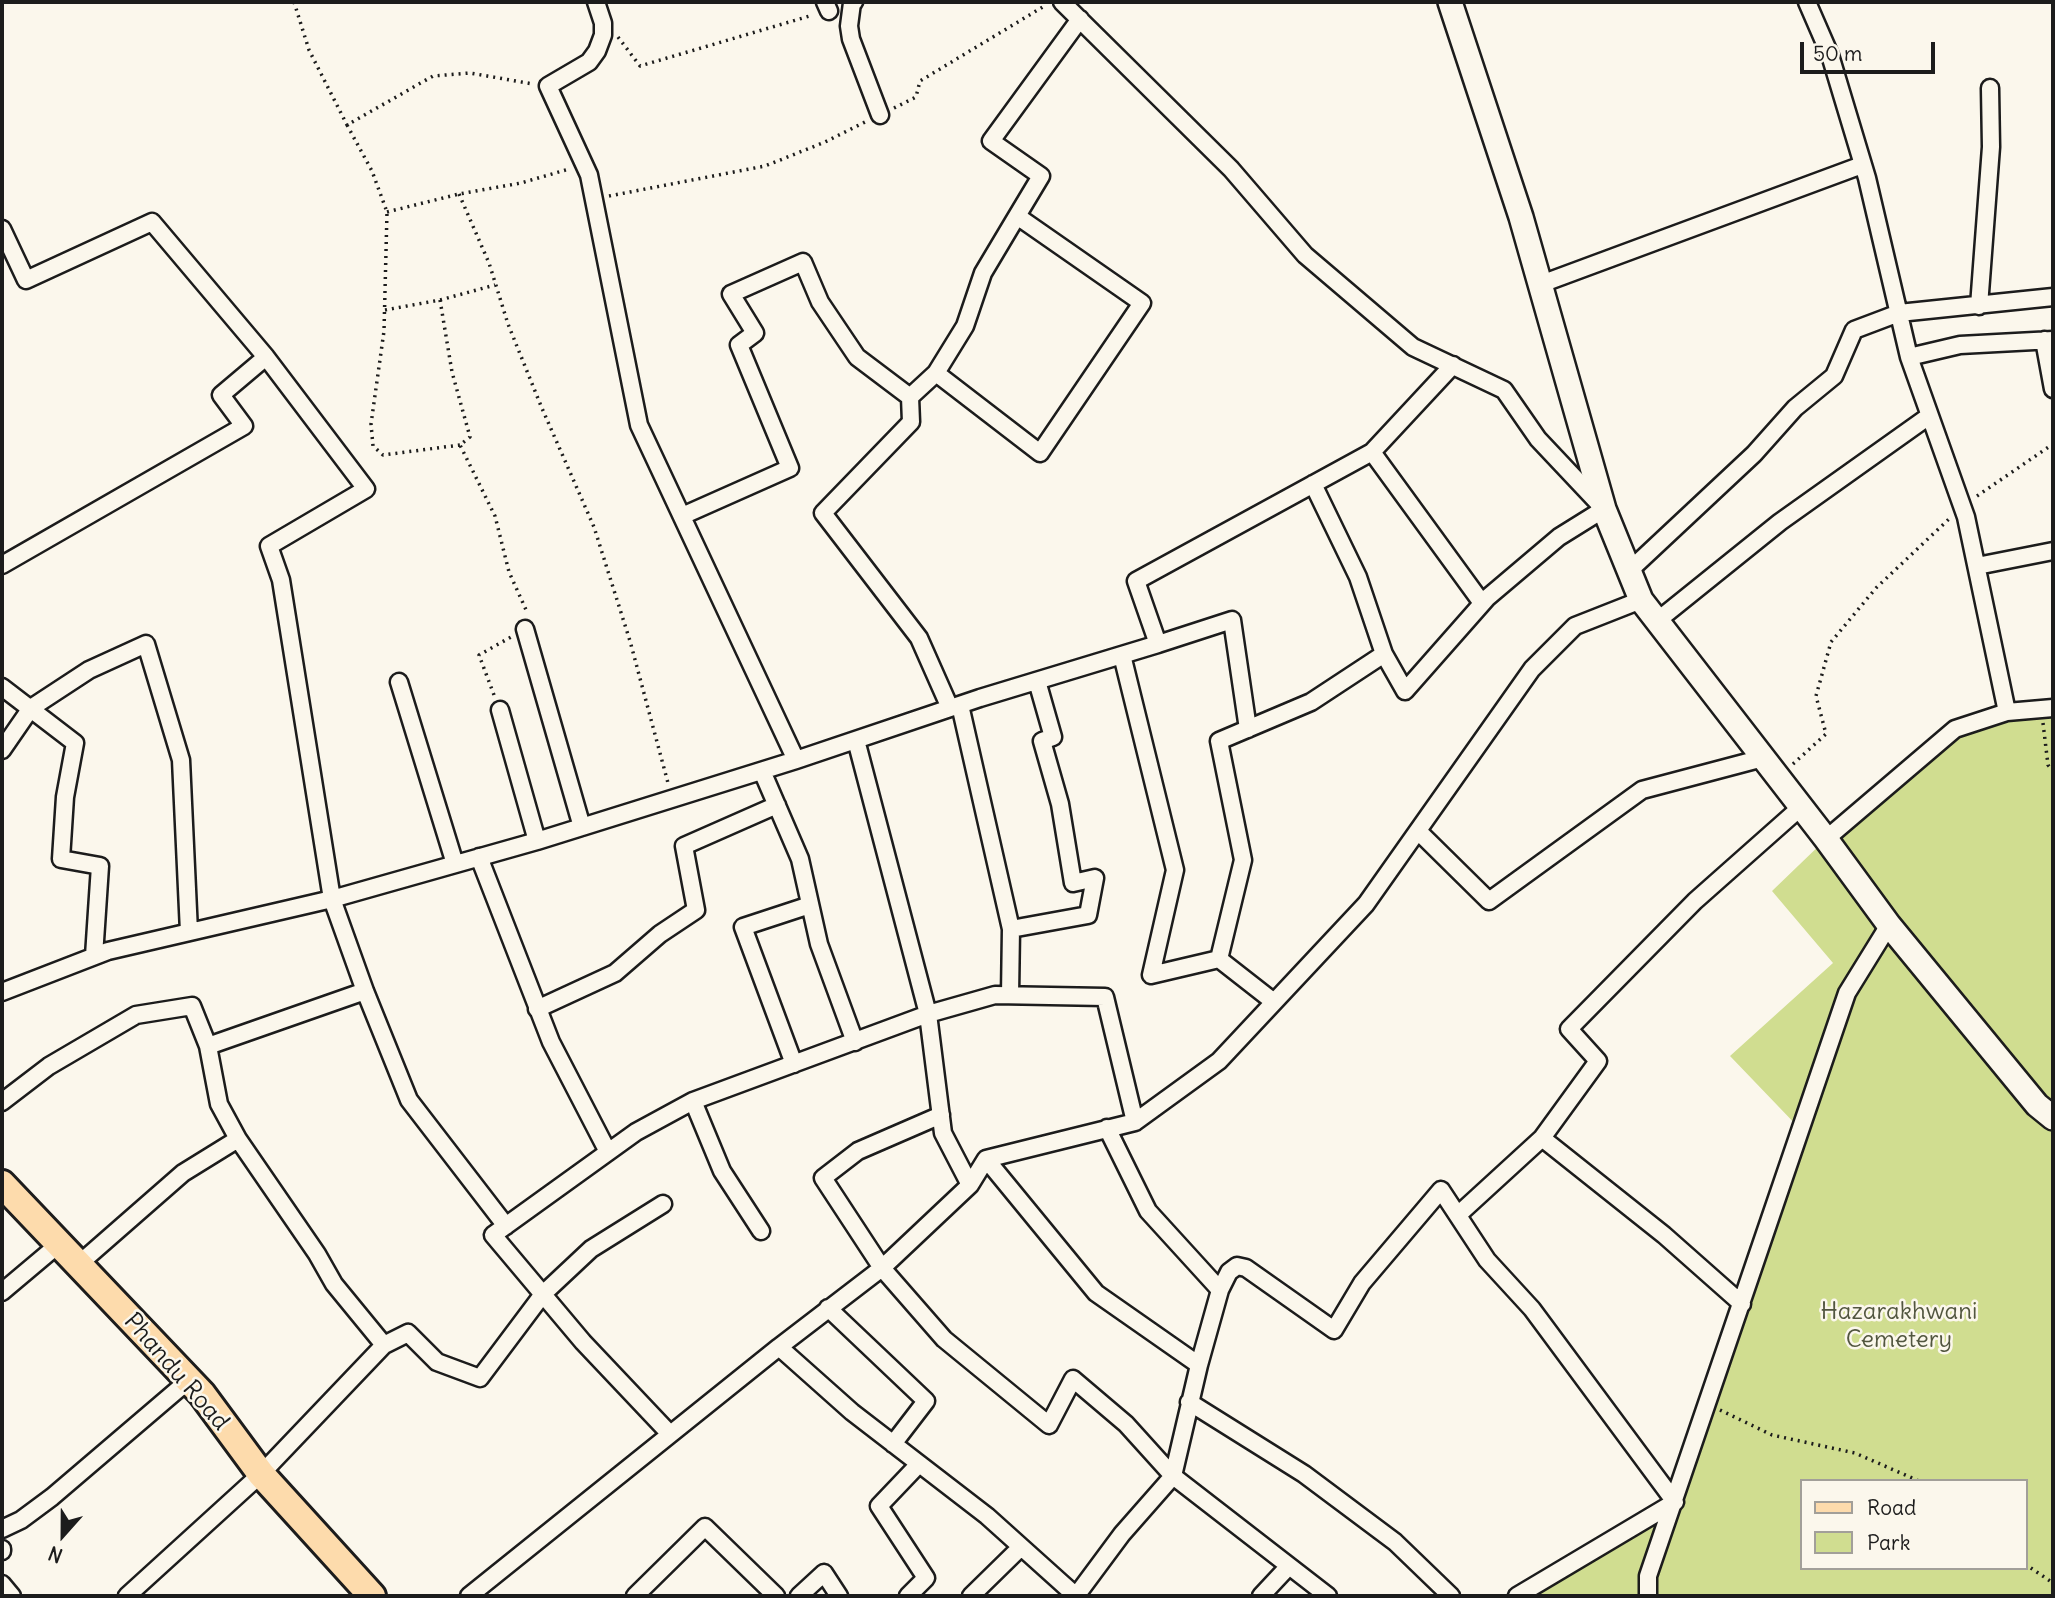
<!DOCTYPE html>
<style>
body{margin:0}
#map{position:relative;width:2055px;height:1598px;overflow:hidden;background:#fbf7ec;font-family:Delius,sans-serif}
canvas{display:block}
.frame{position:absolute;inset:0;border:4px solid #1c1c1c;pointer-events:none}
.legend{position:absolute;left:1800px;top:1479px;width:228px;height:91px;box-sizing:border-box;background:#fbf7ec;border:2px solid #a29f99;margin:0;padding:9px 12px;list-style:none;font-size:21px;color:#1c1c1c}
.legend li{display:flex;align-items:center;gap:14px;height:35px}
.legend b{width:35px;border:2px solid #a29f99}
.north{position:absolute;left:28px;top:1500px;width:70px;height:70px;-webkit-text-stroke:5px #fbf7ec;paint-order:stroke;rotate:201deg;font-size:19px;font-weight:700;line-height:28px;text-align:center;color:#1c1c1c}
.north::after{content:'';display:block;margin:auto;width:24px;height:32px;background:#1c1c1c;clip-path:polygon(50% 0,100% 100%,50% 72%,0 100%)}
.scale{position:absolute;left:1800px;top:42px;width:135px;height:32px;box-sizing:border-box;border:4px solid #1c1c1c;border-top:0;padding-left:9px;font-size:21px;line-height:24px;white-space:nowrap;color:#1c1c1c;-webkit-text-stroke:5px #fbf7ec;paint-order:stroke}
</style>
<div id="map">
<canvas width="2055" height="1598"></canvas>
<div class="frame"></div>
<ul class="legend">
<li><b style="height:9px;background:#fddbac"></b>Road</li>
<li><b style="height:19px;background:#d0dd90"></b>Park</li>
</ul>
<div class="north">N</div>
<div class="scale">50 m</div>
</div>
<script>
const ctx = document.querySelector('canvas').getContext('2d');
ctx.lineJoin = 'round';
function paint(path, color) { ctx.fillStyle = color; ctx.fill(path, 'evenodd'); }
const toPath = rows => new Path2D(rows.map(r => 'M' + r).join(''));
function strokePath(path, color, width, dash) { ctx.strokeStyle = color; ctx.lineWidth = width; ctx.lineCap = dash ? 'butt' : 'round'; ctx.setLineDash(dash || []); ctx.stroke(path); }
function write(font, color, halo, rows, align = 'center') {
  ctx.font = font + ' Delius,sans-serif'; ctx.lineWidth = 5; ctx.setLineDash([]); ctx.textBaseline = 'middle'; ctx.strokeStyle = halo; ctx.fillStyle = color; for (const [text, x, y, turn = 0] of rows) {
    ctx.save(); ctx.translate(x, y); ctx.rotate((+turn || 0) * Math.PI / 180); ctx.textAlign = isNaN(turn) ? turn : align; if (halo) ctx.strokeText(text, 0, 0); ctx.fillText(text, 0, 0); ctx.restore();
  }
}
const green = toPath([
 [2053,703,2053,1596,1517,1596,1676,1501,1801,1130,1730,1056,1833,963,1772,891,1826,839,1955,729],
 [1801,1481,2025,1481,2025,1568,1801,1568]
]);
const path = toPath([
 [294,2,309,50,347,125,433,76,470,73,533,84],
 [618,37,640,66,813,15],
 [894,108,916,97,920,81,1046,5],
 [347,125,372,171,387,212,384,331,371,424,373,446,383,455,460,445],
 [459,194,489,263,508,324,541,406,594,527,630,641,668,783],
 [609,196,765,166,825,142,865,122],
 [387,212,459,194,521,183,569,169],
 [440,300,452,372,470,437,460,445,495,516,509,572,527,612],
 [385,310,440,300,495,285],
 [1977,496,2053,444],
 [494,695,479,655,511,637],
 [2043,723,2048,765,2053,771],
 [1793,764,1826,734,1816,696,1831,642,1876,588,1949,519],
 [1720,1410,1772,1435,1855,1453,1919,1481],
 [2025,1564,2053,1583]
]);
const street = toPath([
 [596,2,603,23,603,35,597,51,589,62,548,86,589,175,639,425,796,760],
 [825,2,829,11],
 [854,2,852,3,849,26,851,39,880,115],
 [1062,2,1231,169,1305,255,1413,347,1504,390,1538,439,1604,509,1559,537,1487,598,1405,691,1384,654,1358,577,1313,484],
 [1807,2,1830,55,1867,178,1909,357,1966,517,2007,712],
 [2,229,26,280,152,222,266,357,366,489,269,546,281,580,332,899,365,991,409,1100,506,1226],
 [1541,284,1862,165],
 [1979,306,1991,147,1990,88],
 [2044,340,2053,389],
 [1909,357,1960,345,2053,340],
 [936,373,1040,453,1142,303,1017,216,1041,176,991,141,1080,19],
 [910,397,936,373,965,326,983,273,1017,216],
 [1372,452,1482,603],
 [682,516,790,468,739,345,755,333,731,294,803,262,820,302,857,357,910,397,911,422,823,513,919,638,950,708],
 [2,565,244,426,221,395,266,357],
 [1977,566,2053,551],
 [1629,571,1754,454,1795,408,1834,376,1854,330,1899,313,2053,297],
 [1657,621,1780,522,1929,416],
 [525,629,582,827],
 [1158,644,1232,620,1248,729],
 [1122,655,1175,870,1151,975,1219,959,1274,1002],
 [399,682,455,864],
 [2,687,75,743,65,797,61,859,100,866,94,956],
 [960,705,1011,929,1010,995],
 [500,710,537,841],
 [856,740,928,1014,943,1133,970,1185],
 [2,750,31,708,89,670,146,644,181,760,189,932],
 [762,771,800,859,819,944,855,1042],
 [1418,831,1489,901,1642,790,1763,758],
 [1826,839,1955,729,2007,712,2053,708],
 [479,857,551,1042,608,1152],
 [1011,929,1088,915,1095,878,1073,883,1060,804,1042,741,1053,737,1037,681],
 [1219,959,1243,860,1219,741,1311,702,1384,654],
 [2,992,108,951,332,899,537,841,796,760,980,698,1158,644,1136,581,1372,452,1453,365],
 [537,1009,615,973,660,934,696,910,684,846,777,805],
 [794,1064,743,927,810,905],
 [693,1101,722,1171,761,1231],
 [2,1102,49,1066,136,1015,192,1006,208,1046,365,991],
 [941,1115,858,1151,823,1178,882,1268,944,1339,1049,1425,1073,1379,1126,1424,1173,1476,1328,1596],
 [1107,1128,1148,1211,1220,1290],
 [1542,1138,1664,1235,1742,1304],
 [986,1159,1096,1293,1199,1365],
 [1459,1214,1542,1138,1598,1061,1569,1029,1695,901,1801,807],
 [79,1264,183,1173,238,1139],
 [2,1292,59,1244],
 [828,1308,926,1401,893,1444],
 [384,1345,408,1333,437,1362,480,1378,543,1294,591,1249,663,1204],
 [779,1347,852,1412,987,1516,1076,1596,1122,1534,1173,1476,1199,1365,1220,1290,1229,1272,1237,1266,1246,1268,1334,1330,1362,1283,1441,1190,1487,1260,1532,1309,1675,1502,1517,1596],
 [1189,1402,1304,1474,1395,1542,1451,1596],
 [670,1434,583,1342,493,1235,636,1132,693,1101,928,1014,995,995,1105,997,1135,1122],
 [2,1529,21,1520,52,1497,189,1380],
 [2,1549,2,1551],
 [2,1584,12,1596],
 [127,1596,261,1474,384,1345,334,1284,317,1254,238,1139,219,1104,208,1046],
 [469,1596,779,1347,882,1268,970,1185,986,1159,1135,1122,1219,1061,1366,904,1532,669,1575,626,1641,600],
 [635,1596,705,1527,776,1596],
 [799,1596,824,1573,839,1596],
 [908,1596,926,1578,879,1506,919,1464],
 [971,1596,1021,1547],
 [1261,1596,1289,1566],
 [1648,1596,1648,1576,1847,993,1889,925]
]);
const secondary = toPath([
 [1450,2,1521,217,1604,509,1641,600,1826,839,1889,925,2037,1105,2053,1118]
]);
const primary = toPath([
 [2,1184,202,1394,261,1474,372,1596]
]);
const parkNames = [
 ["Hazarakhwani",1899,1312],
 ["Cemetery",1899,1340]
];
const streetNames = [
 ["Phandu Road",176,1372,49]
];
paint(green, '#d0dd90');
strokePath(street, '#1c1c1c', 21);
strokePath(secondary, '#1c1c1c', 28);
strokePath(primary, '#1c1c1c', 32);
strokePath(path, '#1c1c1c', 3.5, [2, 5]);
strokePath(street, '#fbf7ec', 16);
strokePath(secondary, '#fbf7ec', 23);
strokePath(primary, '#fddbac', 26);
write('24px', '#52563f', '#fbf7ec', parkNames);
write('24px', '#1c1c1c', '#fbf7ec', streetNames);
</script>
